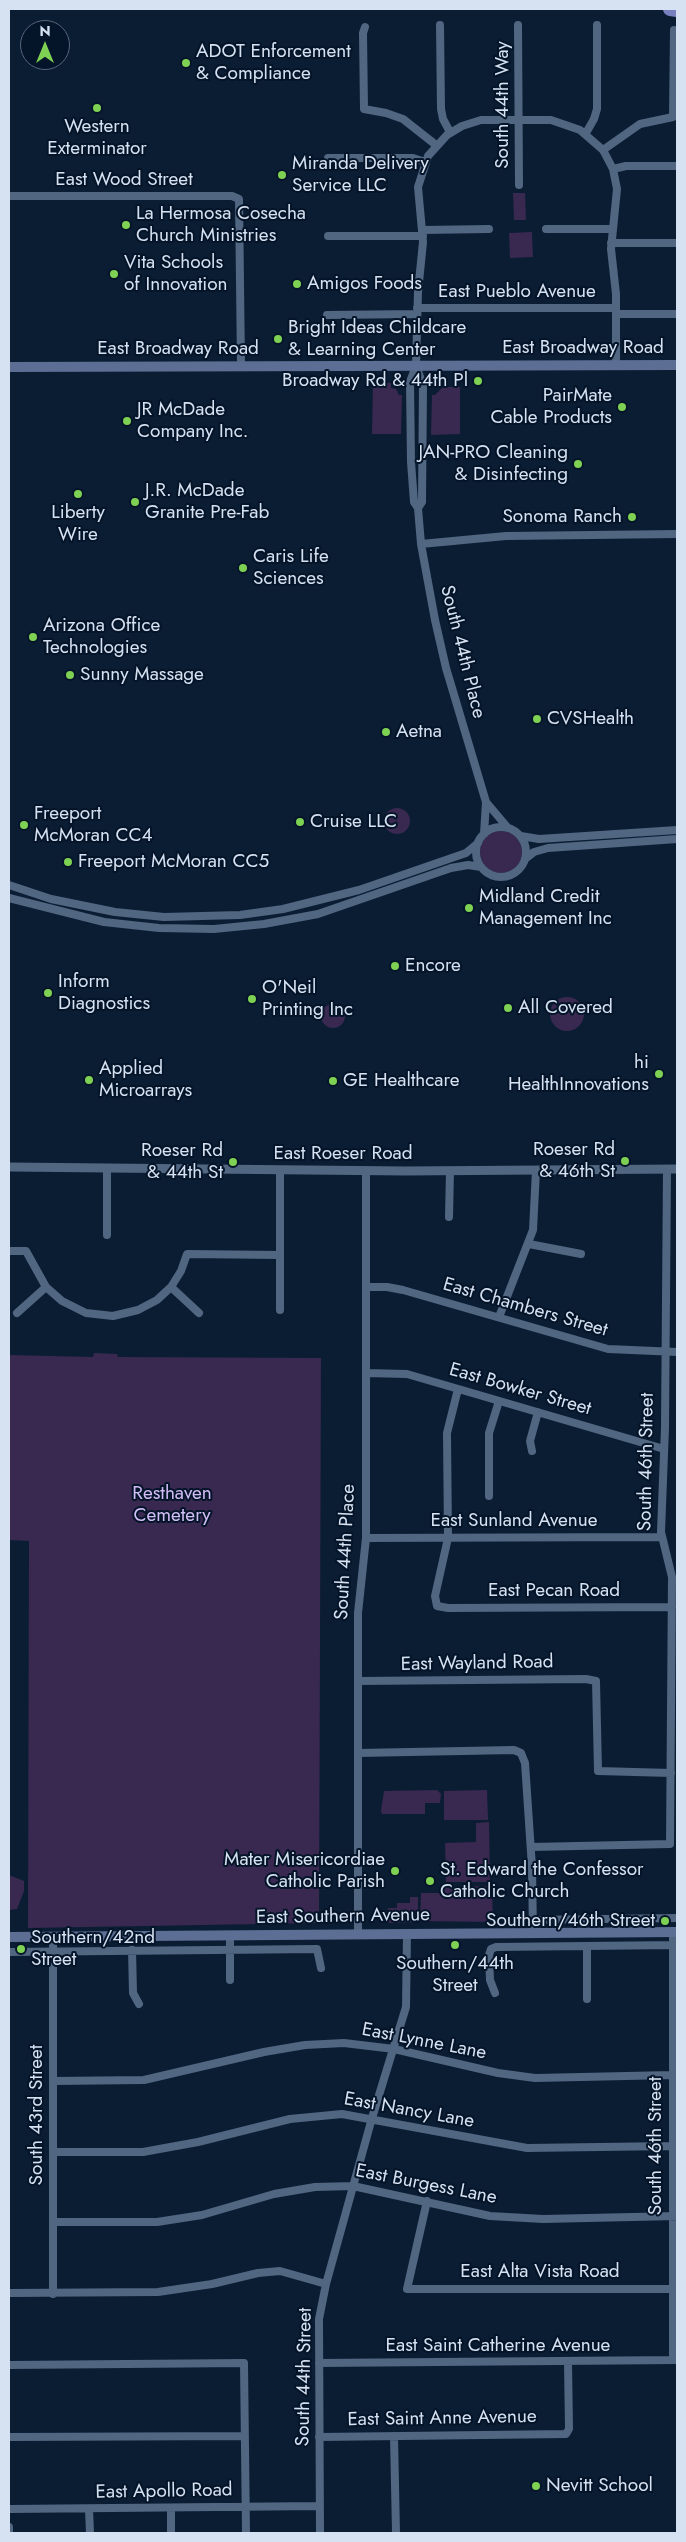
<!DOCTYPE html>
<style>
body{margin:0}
#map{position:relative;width:686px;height:2542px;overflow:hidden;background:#0b1d33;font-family:Jost,sans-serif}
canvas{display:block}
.frame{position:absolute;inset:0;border:10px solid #d6e1f1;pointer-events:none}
.north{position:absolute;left:20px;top:20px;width:50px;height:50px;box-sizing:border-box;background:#041429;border:1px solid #586679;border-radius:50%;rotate:0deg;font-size:14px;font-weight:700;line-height:20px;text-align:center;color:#d6e1f1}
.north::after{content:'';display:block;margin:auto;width:18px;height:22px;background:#7ed153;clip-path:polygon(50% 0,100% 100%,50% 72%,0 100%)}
</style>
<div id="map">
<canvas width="686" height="2542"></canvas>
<div class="frame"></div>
<div class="north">N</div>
</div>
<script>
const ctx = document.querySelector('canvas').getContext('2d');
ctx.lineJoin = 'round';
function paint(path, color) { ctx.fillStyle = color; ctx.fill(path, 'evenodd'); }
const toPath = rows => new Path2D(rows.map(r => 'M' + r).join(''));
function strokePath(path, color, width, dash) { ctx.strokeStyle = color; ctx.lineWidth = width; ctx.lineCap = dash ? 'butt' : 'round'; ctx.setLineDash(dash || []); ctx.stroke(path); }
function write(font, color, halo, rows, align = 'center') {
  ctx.font = font + ' Jost,sans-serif'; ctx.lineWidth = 4; ctx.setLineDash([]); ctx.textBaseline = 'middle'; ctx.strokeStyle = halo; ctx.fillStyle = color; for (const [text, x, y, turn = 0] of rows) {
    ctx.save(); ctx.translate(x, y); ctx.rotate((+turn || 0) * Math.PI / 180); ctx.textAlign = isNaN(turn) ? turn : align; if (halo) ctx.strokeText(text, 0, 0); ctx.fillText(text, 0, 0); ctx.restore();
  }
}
const green = toPath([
 [513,193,525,193,526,220,514,220],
 [532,232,533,257,510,258,509,233],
 [373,383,391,383,391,388,396,389,399,395,402,395,401,434,372,434],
 [443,387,460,387,460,434,431,435,432,395,435,395],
 '384 821a13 13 0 1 1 26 0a13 13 0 1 1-26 0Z',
 '480 852a21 21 0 1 1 42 0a21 21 0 1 1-42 0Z',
 '550 1014a17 17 0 1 1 34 0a17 17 0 1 1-34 0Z',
 '321 1016a12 12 0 1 1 24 0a12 12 0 1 1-24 0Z',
 [94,1353,117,1354,118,1357,321,1358,319,1923,28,1928,29,1541,9,1540,9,1355,93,1357],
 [437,1790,441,1794,440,1803,425,1803,425,1814,382,1814,381,1811,384,1791],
 [487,1790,488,1820,444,1820,444,1791],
 [489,1822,490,1882,446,1882,445,1843,476,1842,476,1823],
 [9,1875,24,1881,24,1891,17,1909,9,1910],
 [492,1886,493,1922,420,1921,421,1893,442,1893,443,1887],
 [410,1897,418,1897,418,1922,388,1923,388,1908,397,1908,397,1903,410,1903]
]);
const minor = toPath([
 [440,25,441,109,443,119,450,132],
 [518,25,519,185],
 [365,27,363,33,364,109,386,113,403,119,436,145],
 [586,133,594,119,597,109,597,25],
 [603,150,640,124,673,117,674,30],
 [328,158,413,158,425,162],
 [613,169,626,166,677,166],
 [9,196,232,196,239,199,241,366],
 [546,229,613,229],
 [422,230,489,229],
 [328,236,423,236],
 [611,243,677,243],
 [417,308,616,308],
 [616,314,677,314],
 [327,315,417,314],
 [416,366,423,385,422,502,418,508],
 [421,544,506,536,677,534],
 [486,802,508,828],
 '476 852a25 25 0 1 1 50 0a25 25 0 1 1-50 0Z',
 [484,834,486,802,446,668,435,620,421,544,418,508,414,502,411,462,410,382,416,366,418,292,423,242,418,187,428,156,447,135,462,126,481,120,551,120,580,130,603,150,613,169,617,189,611,249,616,294,616,365],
 [521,836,539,839,677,830],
 [525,859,534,852,548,848,677,839],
 [9,885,51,899,115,912,164,917,240,915,283,909,359,890,466,853,478,843],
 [9,898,104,922,159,928,214,929,264,924,318,914,451,868,468,865,481,867],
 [280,1171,280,1310],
 [449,1217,450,1171],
 [107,1235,107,1169],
 [529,1244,581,1254],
 [9,1251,26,1251,46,1287,62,1301,86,1313,113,1316,138,1310,157,1300,171,1287,181,1271,187,1254,280,1255],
 [171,1287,199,1313],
 [366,1287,387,1287,403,1290,608,1349,677,1352],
 [17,1313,46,1287],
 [499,1317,533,1230,536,1170],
 [366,1373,407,1374,664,1449],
 [458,1389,447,1433,448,1538,435,1596,437,1606,448,1608,672,1607],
 [532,1451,530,1441,538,1412],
 [489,1496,489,1433,499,1401],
 [366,1538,661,1537],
 [358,1681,586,1679,596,1681,598,1771,671,1773],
 [358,1753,514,1750,521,1753,525,1763,532,1867,533,1933],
 [531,1847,670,1844,672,1577,661,1532,665,1428,667,1169],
 [533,1920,677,1918],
 [673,1932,673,2360],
 [358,1935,358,1613,366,1538,366,1171],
 [230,1936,230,1980],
 [53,1937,53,2294],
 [587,1946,587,1999],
 [132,1950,133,1993,139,2004],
 [9,1952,317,1949,321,1968],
 [495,1993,490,1980,489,1955,491,1949,496,1947,676,1945],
 [53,2081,144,2080,264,2052,305,2045,344,2043,394,2049,498,2073,535,2078,672,2075],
 [53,2152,143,2152,198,2142,290,2119,342,2114,527,2148,672,2146],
 [427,2201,407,2289,672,2289],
 [53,2222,157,2222,202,2215,274,2194,315,2187,353,2186,490,2216,543,2219,677,2216],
 [9,2293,158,2292,212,2284,258,2273,280,2271,326,2284],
 [319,2363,677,2360],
 [9,2365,244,2363,246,2533],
 [394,2436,396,2533],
 [9,2437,245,2436],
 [319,2437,566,2434,569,2429,568,2362],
 [171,2508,171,2533],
 [9,2509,320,2506],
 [89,2509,90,2533],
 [9,2527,9,2533],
 [320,2533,319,2319,326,2284,372,2118,406,2007,407,1934]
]);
const tertiary = toPath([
 [9,1167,406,1171,677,1169]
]);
const secondary = toPath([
 [9,367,677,365],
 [9,1937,677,1932]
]);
const motorway = toPath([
 [670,9,677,10]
]);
const markers = [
 [186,63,5,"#7ed153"],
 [97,108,5,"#7ed153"],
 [282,175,5,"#7ed153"],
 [126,225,5,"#7ed153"],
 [114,274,5,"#7ed153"],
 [297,284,5,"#7ed153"],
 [278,339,5,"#7ed153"],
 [478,381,5,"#7ed153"],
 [622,407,5,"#7ed153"],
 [127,421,5,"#7ed153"],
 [578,464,5,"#7ed153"],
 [78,494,5,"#7ed153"],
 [135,502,5,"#7ed153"],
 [632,517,5,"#7ed153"],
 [243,568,5,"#7ed153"],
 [33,637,5,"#7ed153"],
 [70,675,5,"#7ed153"],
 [537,719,5,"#7ed153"],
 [386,732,5,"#7ed153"],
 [300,822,5,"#7ed153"],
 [24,825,5,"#7ed153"],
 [68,862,5,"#7ed153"],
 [469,908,5,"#7ed153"],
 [395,966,5,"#7ed153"],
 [48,993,5,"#7ed153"],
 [252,999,5,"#7ed153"],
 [508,1008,5,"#7ed153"],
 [659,1074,5,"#7ed153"],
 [89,1080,5,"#7ed153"],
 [333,1081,5,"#7ed153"],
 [625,1161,5,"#7ed153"],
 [233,1162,5,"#7ed153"],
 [395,1871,5,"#7ed153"],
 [430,1881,5,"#7ed153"],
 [665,1921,5,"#7ed153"],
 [455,1945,5,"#7ed153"],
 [21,1949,5,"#7ed153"],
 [536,2486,5,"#7ed153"]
];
const poiNames = [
 ["ADOT Enforcement",196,52],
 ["& Compliance",196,74],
 ["Western",97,127,"center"],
 ["Exterminator",97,149,"center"],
 ["Miranda Delivery",292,164],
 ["Service LLC",292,186],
 ["La Hermosa Cosecha",136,214],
 ["Church Ministries",136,236],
 ["Vita Schools",124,263],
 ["of Innovation",124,285],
 ["Amigos Foods",307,284],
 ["Bright Ideas Childcare",288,328],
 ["& Learning Center",288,350],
 ["Broadway Rd & 44th Pl",468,381,"right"],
 ["PairMate",612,396,"right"],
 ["Cable Products",612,418,"right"],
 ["JR McDade",137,410],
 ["Company Inc.",137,432],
 ["JAN-PRO Cleaning",568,453,"right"],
 ["& Disinfecting",568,475,"right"],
 ["J.R. McDade",145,491],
 ["Granite Pre-Fab",145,513],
 ["Liberty",78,513,"center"],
 ["Wire",78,535,"center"],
 ["Sonoma Ranch",622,517,"right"],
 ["Caris Life",253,557],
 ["Sciences",253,579],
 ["Arizona Office",43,626],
 ["Technologies",43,648],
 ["Sunny Massage",80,675],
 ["CVSHealth",547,719],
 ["Aetna",396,732],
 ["Freeport",34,814],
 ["McMoran CC4",34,836],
 ["Cruise LLC",310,822],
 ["Freeport McMoran CC5",78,862],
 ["Midland Credit",479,897],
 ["Management Inc",479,919],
 ["Encore",405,966],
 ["Inform",58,982],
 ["Diagnostics",58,1004],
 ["O'Neil",262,988],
 ["Printing Inc",262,1010],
 ["All Covered",518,1008],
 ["hi",649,1063,"right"],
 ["HealthInnovations",649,1085,"right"],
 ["Applied",99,1069],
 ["Microarrays",99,1091],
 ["GE Healthcare",343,1081],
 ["Roeser Rd",615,1150,"right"],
 ["& 46th St",615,1172,"right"],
 ["Roeser Rd",223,1151,"right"],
 ["& 44th St",223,1173,"right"],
 ["Mater Misericordiae",385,1860,"right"],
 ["Catholic Parish",385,1882,"right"],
 ["St. Edward the Confessor",440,1870],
 ["Catholic Church",440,1892],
 ["Southern/46th Street",655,1921,"right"],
 ["Southern/42nd",31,1938],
 ["Street",31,1960],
 ["Southern/44th",455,1964,"center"],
 ["Street",455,1986,"center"],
 ["Nevitt School",546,2486]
];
const streetNames = [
 ["South 44th Way",503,105,-90],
 ["East Wood Street",124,180],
 ["East Pueblo Avenue",517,292],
 ["East Broadway Road",583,348],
 ["East Broadway Road",178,349],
 ["South 44th Place",462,652,76],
 ["East Roeser Road",343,1154],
 ["East Chambers Street",525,1308,16],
 ["East Bowker Street",520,1390,16],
 ["South 46th Street",647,1462,-89],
 ["East Sunland Avenue",514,1521],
 ["South 44th Place",346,1552,-87],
 ["East Pecan Road",554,1591],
 ["East Wayland Road",477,1664,-1],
 ["East Southern Avenue",343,1917,-1],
 ["East Lynne Lane",424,2042,11],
 ["East Nancy Lane",409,2111,10],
 ["South 43rd Street",37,2115,-90],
 ["South 46th Street",656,2146,-90],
 ["East Burgess Lane",426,2185,11],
 ["East Alta Vista Road",540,2272],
 ["East Saint Catherine Avenue",498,2346],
 ["South 44th Street",305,2377,-89],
 ["East Saint Anne Avenue",442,2419,-1],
 ["East Apollo Road",164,2492,-1]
];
const parkNames = [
 ["Resthaven",172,1494],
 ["Cemetery",172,1516]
];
paint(green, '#392850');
strokePath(minor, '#516681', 8);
strokePath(tertiary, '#516681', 9);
strokePath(secondary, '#5d6e94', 10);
strokePath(motorway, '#7980bf', 14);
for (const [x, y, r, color] of markers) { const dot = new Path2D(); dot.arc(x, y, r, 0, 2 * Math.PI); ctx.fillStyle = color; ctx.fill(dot); strokePath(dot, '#041429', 2); }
write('19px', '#d6e1f1', '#041429', poiNames, 'left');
write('19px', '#d6e1f1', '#041429', streetNames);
write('19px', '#d3bdf7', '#041429', parkNames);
</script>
